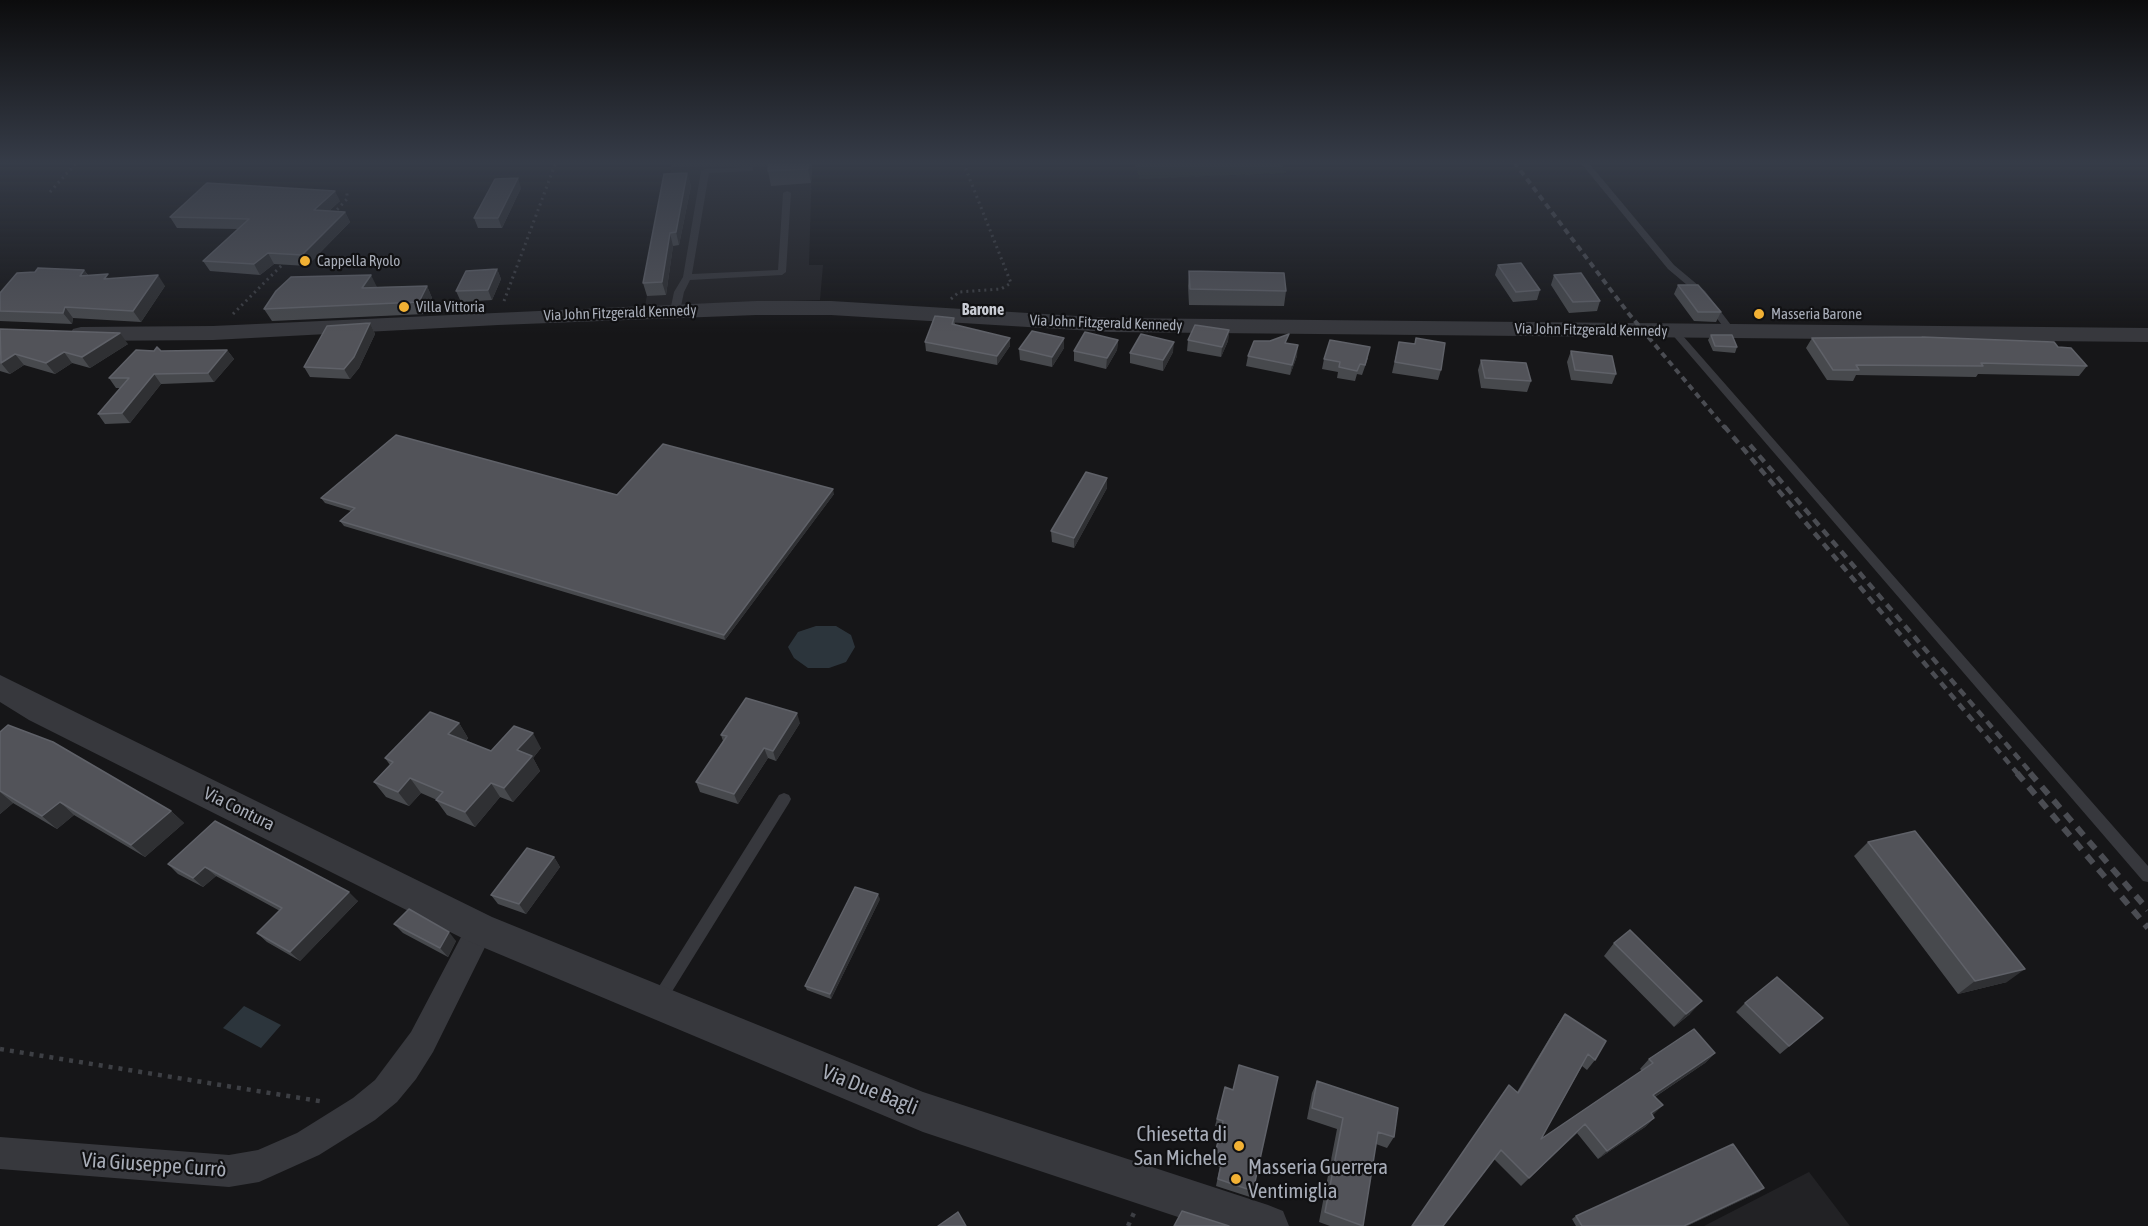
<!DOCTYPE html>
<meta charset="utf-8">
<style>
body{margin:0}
canvas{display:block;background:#161618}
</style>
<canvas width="2148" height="1226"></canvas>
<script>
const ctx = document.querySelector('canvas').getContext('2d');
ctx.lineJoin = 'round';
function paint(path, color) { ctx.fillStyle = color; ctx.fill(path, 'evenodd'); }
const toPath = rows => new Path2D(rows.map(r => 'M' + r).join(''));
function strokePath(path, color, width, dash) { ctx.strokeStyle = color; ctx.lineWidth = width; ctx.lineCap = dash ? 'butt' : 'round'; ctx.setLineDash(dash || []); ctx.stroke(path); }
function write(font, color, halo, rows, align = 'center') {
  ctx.font = font + ' "Asap Condensed",sans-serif'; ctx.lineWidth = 4.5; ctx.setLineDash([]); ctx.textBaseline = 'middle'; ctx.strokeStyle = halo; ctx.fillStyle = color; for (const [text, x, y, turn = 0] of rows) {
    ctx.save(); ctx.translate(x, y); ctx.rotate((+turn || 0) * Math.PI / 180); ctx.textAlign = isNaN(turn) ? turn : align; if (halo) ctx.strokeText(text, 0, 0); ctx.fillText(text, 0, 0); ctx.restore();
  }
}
const built = toPath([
 [672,162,812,162,809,265,823,265,820,300,645,306],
 [1809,1172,1850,1226,1704,1226]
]);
const green = toPath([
 [1134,162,1281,162,1286,173,1140,179]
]);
const water = toPath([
 [816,626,836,626,851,635,855,647,846,662,829,668,808,668,794,658,788,647,798,632],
 [244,1006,281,1025,261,1048,223,1028]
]);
const pathFar1 = toPath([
 [50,192,77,162],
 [333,214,347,199,347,191],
 [951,299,959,292,1001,289,1011,283,963,162],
 [504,301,556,162],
 [233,314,285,262]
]);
const path = toPath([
 [0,1049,325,1102],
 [1128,1226,1134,1213]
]);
const service = toPath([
 [1580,162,1588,162,1674,265,1705,291,1734,329,1734,333,1728,333,1699,295,1668,269,1580,162],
 [750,167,753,167,753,171,709,173,692,274,778,270,783,193,787,191,791,193,786,272,782,275,690,280,684,292,680,311,675,314,672,313,670,311,674,292,683,277,701,171,705,169,750,167],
 [1673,327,1676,328,2148,866,2148,882,2143,881,1670,332,1670,328,1673,327],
 [784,793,789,795,791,799,789,803,663,1006,658,1008,653,1006,650,1001,653,996,779,795,784,793]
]);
const minor = toPath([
 [480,916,490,920,494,929,433,1052,416,1079,397,1102,375,1120,319,1155,259,1182,229,1187,0,1169,0,1137,229,1155,258,1150,297,1133,353,1098,375,1080,411,1032,470,920,480,916]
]);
const tertiary = toPath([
 [756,301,831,301,1110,318,2148,328,2148,342,1110,332,831,315,756,315,498,325,213,340,81,341,73,339,70,334,73,329,81,327,213,326,756,301],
 [0,675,492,917,923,1092,1268,1205,1283,1211,1289,1226,1205,1226,923,1132,468,941,29,720,0,702,0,675]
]);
const railFar2 = toPath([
 [1514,162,1629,314,1725,428]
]);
const railFar1 = toPath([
 [1724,426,2018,774],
 [1750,445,2032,774]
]);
const rail = toPath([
 [2017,773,2148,928],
 [2030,773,2148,910]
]);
const wall = toPath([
 [769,162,812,162,811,183,771,186,768,171],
 [687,173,691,186,679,245,673,246,666,295,647,296,643,283],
 [521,188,502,228,478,228,474,218],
 [340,201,329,211,345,212,350,222,307,266,274,264,260,275,210,271,203,261,238,229,177,228,170,217],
 [1498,265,1540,290,1537,300,1513,302,1495,275],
 [497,269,501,279,492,300,461,302,456,291],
 [84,270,88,275,165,286,141,322,73,318,72,324,0,321,0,293,35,272],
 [1189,271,1286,291,1284,306,1189,305,1188,286],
 [1554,275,1600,301,1597,311,1569,313,1551,285],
 [1678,285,1721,312,1716,322,1694,321,1674,294],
 [427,286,432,298,425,314,272,321,264,309,377,287],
 [954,318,955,325,1010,338,1010,346,997,365,926,351,925,342],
 [370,323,375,334,359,368,350,379,310,377,304,367],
 [0,329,128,344,90,368,72,363,55,374,24,365,10,374,0,371],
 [1229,330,1228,341,1221,357,1187,351,1188,340],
 [1711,335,1737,347,1735,353,1713,351,1708,340],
 [1064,338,1064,348,1052,367,1020,360,1019,349],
 [1812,338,2058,347,2087,366,2079,376,1978,374,1976,377,1856,375,1853,381,1827,380,1806,348],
 [1118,340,1117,350,1106,369,1074,361,1074,351],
 [1399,342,1415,344,1441,370,1438,380,1392,373],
 [1287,343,1297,356,1290,375,1246,366,1248,356],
 [227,350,234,359,214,382,161,384,130,423,105,424,98,414,121,388,116,388,109,378,161,351],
 [1571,351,1616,374,1612,384,1571,380,1567,362],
 [1173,352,1163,371,1130,363,1130,353],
 [1368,358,1362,375,1357,374,1355,381,1337,378,1338,372,1322,369,1324,359],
 [1481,360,1531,381,1527,392,1481,388,1478,370],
 [1107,478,1107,488,1074,548,1052,542,1051,531],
 [834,494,725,640,344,526,340,521,351,511,325,503,321,498,617,495],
 [459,723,468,738,466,741,491,751,541,748,533,758,540,771,513,802,500,797,475,827,447,815,436,800,437,800,421,793,409,806,386,797,374,782,390,765,385,758],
 [800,723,776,761,768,758,738,804,700,792,696,782,723,741,721,735],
 [0,732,171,811,184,823,145,857,74,815,57,829,13,803,0,814],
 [215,821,358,901,300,961,267,942,257,933,280,911,216,876,203,887,178,874,168,864],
 [1868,842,2007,982,1958,994,1854,856],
 [554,857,560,867,526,914,498,904,491,895],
 [880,899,831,999,807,990,805,986],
 [394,924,456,941,448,957,403,933],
 [1614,943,1690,1014,1674,1027,1604,956],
 [1745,1003,1823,1018,1780,1054,1736,1012],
 [1565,1014,1595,1060,1587,1070,1582,1066,1541,1139,1642,1071,1640,1069,1649,1059,1715,1053,1705,1063,1655,1097,1652,1115,1654,1118,1645,1127,1598,1159,1577,1133,1521,1186,1494,1159,1517,1092,1558,1024],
 [1317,1081,1394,1137,1387,1148,1376,1144,1363,1226,1330,1226,1319,1222,1337,1129,1307,1119,1312,1093],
 [1225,1087,1253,1191,1250,1197,1216,1186,1220,1167,1212,1164,1221,1127,1215,1126],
 [1764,1188,1759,1192,1687,1226,1576,1226,1572,1219,1576,1216]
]);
const shadedWall = toPath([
 [809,162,812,162,811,183,808,169],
 [687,173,691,186,679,245,676,232],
 [518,178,521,188,502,228,498,218],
 [335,191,340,201,319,220,314,210],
 [345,212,350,222,307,266,302,255],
 [670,233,673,246,666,295,662,282],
 [268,253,274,264,260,275,254,264],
 [497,269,501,279,492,300,488,290],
 [84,270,92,281,80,276],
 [158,275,165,286,141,322,133,311],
 [371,275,377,287,369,300,362,288],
 [427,286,432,298,425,314,419,302],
 [65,307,73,318,72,324,63,313],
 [370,323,375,334,359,368,350,379,344,369],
 [1229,330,1228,341,1221,357,1222,347],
 [120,333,128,344,90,368,82,357],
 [1010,338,1010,346,997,365,997,356],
 [1064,338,1064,348,1052,367,1052,357],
 [1118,340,1117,350,1106,369,1107,358],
 [1174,342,1173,352,1163,371,1163,360],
 [1298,345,1297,356,1290,375,1292,365],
 [227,350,234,359,214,382,208,373],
 [64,352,72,363,55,374,46,363],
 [15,354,24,365,10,374,1,363],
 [154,374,161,384,130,423,122,413],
 [1107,478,1107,488,1074,548,1074,538],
 [833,489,834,494,725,640,724,635],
 [797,713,800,723,776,761,773,751],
 [459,723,468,738,458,749,448,734],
 [533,733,541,748,533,758,540,771,513,802,504,788,517,750],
 [764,748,768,758,738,804,734,794],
 [410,778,421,793,409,806,398,792],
 [491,783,500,797,475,827,465,812],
 [0,792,13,803,0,814],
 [60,802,74,815,57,829,42,816],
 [171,811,184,823,145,857,131,845],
 [554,857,560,867,526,914,519,904],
 [205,867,216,876,203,887,193,878],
 [349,892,358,901,300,961,290,952],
 [878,894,880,899,831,999,830,994],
 [449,932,456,941,448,957,440,948],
 [2025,969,2007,982,1958,994,1975,981],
 [1702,1001,1690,1014,1674,1027,1686,1014],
 [1715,1053,1705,1063,1644,1104,1653,1095],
 [1663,1105,1653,1115,1641,1123,1651,1113],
 [1654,1118,1645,1127,1598,1159,1607,1151],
 [1585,1124,1577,1133,1521,1186,1529,1178],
 [1764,1188,1759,1192,1687,1226,1684,1226]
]);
const building = toPath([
 [769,162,809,162,808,169,768,171,769,162],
 [687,173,676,232,670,233,662,282,643,283,664,174,687,173],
 [518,178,498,218,474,218,495,179,518,178],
 [207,183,335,191,314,210,345,212,302,255,268,253,254,264,203,261,249,219,170,217,207,183],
 [1521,263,1540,290,1516,292,1498,265,1521,263],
 [38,268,84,270,80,276,108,274,104,279,158,275,133,311,65,307,63,313,0,311,0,293,17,273,35,272,38,268],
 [497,269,488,290,456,291,466,271,497,269],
 [1189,271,1284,273,1286,291,1190,289,1189,271],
 [1581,273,1600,301,1573,302,1554,275,1581,273],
 [371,275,362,288,427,286,419,302,264,309,276,291,291,277,371,275],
 [1678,285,1698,285,1721,312,1698,312,1678,285],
 [935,316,954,318,952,324,1010,338,997,356,925,342,935,316],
 [370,323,354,357,344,369,304,367,327,326,370,323],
 [1195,325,1229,330,1222,347,1188,340,1195,325],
 [0,329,120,333,82,357,64,352,46,363,15,354,1,363,0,329],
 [1032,331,1064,338,1052,357,1019,349,1032,331],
 [1085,332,1118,340,1107,358,1074,351,1085,332],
 [1141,334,1174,342,1163,360,1130,353,1141,334],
 [1289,334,1285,343,1298,345,1292,365,1248,356,1254,341,1270,341,1289,334],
 [1711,335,1732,335,1737,347,1715,346,1711,335],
 [1922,337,2054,342,2058,347,2071,348,2087,366,1981,363,1983,366,1856,365,1859,370,1833,370,1812,338,1922,337],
 [1416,338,1445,343,1441,370,1395,362,1399,342,1415,344,1416,338],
 [1330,340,1370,347,1365,365,1360,364,1357,371,1339,367,1340,362,1324,359,1330,340],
 [157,347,161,351,227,350,208,373,154,374,122,413,98,414,129,378,109,378,136,350,154,351,157,347],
 [1571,351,1612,356,1616,374,1575,370,1571,351],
 [1481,360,1526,363,1531,381,1485,378,1481,360],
 [396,435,617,495,663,444,833,489,724,635,340,521,355,508,321,498,396,435],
 [1086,472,1107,478,1074,538,1051,531,1086,472],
 [746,698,797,713,773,751,764,748,734,794,696,782,727,736,721,735,746,698],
 [430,712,459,723,448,734,491,751,514,726,533,733,517,750,532,756,504,788,491,783,465,812,436,800,443,792,410,778,398,792,374,782,393,762,385,758,430,712],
 [8,725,53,742,171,811,131,845,60,802,42,816,0,791,0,732,8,725],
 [215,821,349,892,290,952,257,933,282,908,205,867,193,878,168,864,215,821],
 [1915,831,2025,969,1975,981,1868,842,1915,831],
 [527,848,554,857,519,904,491,895,527,848],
 [855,887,878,894,830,994,805,986,855,887],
 [409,909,449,932,440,948,394,924,409,909],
 [1630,930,1702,1001,1686,1014,1614,943,1630,930],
 [1777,977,1823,1018,1789,1046,1745,1003,1777,977],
 [1565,1014,1606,1041,1595,1060,1588,1054,1541,1139,1653,1063,1649,1059,1694,1029,1715,1053,1653,1095,1663,1105,1651,1113,1654,1118,1607,1151,1585,1124,1529,1178,1501,1150,1443,1226,1412,1226,1509,1085,1518,1093,1565,1014],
 [1239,1065,1278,1077,1253,1191,1218,1179,1222,1160,1214,1158,1223,1121,1217,1119,1225,1087,1233,1090,1239,1065],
 [1317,1081,1398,1108,1394,1137,1378,1132,1363,1226,1325,1212,1343,1118,1312,1108,1317,1081],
 [1733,1144,1764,1188,1684,1226,1582,1226,1576,1216,1733,1144],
 [1182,1211,1229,1226,1174,1226,1182,1211],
 [958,1212,966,1226,938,1226,958,1212]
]);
const markers = [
 [305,261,6,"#f2b134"],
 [404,307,6,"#f2b134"],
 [1759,314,6,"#f2b134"],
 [1239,1146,6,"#f2b134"],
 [1236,1179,6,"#f2b134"]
];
const farPoinames = [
 ["Cappella Ryolo",317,261],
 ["Villa Vittoria",416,307],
 ["Masseria Barone",1771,314]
];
const farStreetnames = [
 ["Via John Fitzgerald Kennedy",620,313,-2],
 ["Via John Fitzgerald Kennedy",1106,323,2],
 ["Via John Fitzgerald Kennedy",1591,330,1]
];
const farNeighbourhoodnames = [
 ["Barone",983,310]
];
const streetNames = [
 ["Via Contura",239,809,26]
];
const nearStreetnames = [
 ["Via Due Bagli",870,1090,22],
 ["Via Giuseppe Currò",154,1165,4]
];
const nearPoinames = [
 ["Chiesetta di",1227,1134],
 ["San Michele",1227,1158],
 ["Masseria Guerrera",1248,1167,"left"],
 ["Ventimiglia",1248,1191,"left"]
];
paint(built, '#222225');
paint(green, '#1e261f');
paint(water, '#2c353c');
strokePath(pathFar1, '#3d3f44', 3, [2, 4]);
strokePath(path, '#3d3f44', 4.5, [4, 6]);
paint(service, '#37383d');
paint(minor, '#37383d');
paint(tertiary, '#37383d');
strokePath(railFar2, '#4a4c52', 4, [6, 4.5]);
strokePath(railFar1, '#4a4c52', 4.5, [8, 6]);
strokePath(rail, '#4a4c52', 6, [10, 8]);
paint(wall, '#47494d');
paint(shadedWall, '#2f3033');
paint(building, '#525359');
strokePath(building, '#5f6168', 1.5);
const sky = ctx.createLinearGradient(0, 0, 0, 333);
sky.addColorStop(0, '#0c0c0d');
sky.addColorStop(0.49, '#363c48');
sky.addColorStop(1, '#363c4800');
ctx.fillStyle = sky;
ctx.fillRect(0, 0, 2148, 333);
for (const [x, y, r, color] of markers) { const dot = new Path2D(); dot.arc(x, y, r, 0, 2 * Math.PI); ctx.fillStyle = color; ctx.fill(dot); strokePath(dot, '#111113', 2); }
write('15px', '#a8adb8', '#111113', farPoinames, 'left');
write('15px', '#a8adb8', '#111113', farStreetnames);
write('bold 16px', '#c9ccd4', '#111113', farNeighbourhoodnames);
write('18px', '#a8adb8', '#111113', streetNames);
write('21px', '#a8adb8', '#111113', nearStreetnames);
write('21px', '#a8adb8', '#111113', nearPoinames, 'right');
</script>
